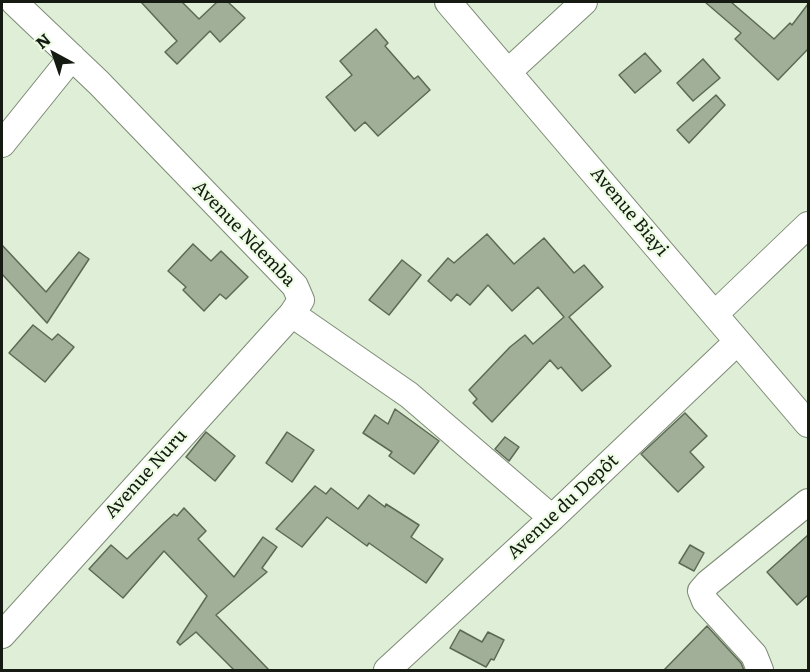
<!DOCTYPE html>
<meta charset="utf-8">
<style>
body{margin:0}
#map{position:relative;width:810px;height:672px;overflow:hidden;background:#dfeed6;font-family:Literata,serif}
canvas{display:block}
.frame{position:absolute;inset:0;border:3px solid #151a12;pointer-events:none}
.north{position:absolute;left:24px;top:24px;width:60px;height:60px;-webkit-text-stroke:4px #ecfce3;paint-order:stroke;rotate:320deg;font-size:16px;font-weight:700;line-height:24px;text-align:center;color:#151a12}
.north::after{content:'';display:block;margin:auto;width:21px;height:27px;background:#151a12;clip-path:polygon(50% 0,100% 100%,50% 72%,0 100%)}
</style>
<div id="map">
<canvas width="810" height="672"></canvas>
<div class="frame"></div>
<div class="north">N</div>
</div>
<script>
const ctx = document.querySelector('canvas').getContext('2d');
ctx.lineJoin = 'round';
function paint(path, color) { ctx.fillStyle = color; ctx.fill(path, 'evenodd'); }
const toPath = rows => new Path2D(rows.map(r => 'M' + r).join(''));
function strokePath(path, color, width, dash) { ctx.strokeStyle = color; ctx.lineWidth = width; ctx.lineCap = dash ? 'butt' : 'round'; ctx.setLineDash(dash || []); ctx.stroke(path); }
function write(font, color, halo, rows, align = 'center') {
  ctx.font = font + ' Literata,serif'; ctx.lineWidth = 4.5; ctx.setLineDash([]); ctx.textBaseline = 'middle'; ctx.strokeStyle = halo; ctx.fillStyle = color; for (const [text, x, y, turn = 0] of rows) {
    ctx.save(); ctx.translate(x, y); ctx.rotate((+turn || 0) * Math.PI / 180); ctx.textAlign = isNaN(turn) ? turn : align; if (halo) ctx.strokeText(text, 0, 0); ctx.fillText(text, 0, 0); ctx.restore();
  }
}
const building = toPath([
 [141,2,182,2,199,19,217,2,228,2,245,18,220,42,210,31,177,64,165,52,177,41,141,2],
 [705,2,731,2,774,39,790,23,792,25,808,4,808,49,778,80,735,39,741,33,705,2],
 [376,29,388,43,385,46,414,79,418,76,430,90,378,136,365,122,355,131,326,97,352,75,340,61,376,29],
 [645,53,661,71,635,93,619,75,645,53],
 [703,59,720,78,693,101,677,83,703,59],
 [716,95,725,105,689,143,677,130,716,95],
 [487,234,514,264,544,238,574,273,584,265,603,287,569,317,611,366,582,391,561,367,558,369,550,360,492,422,473,403,477,399,469,390,510,347,525,335,533,344,564,317,538,287,512,311,488,285,470,305,457,294,451,301,428,281,448,258,454,263,487,234],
 [193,244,211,261,221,251,248,277,226,299,220,294,204,311,183,290,186,287,168,271,193,244],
 [2,245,46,292,79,252,89,259,47,323,2,274,2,245],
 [402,260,421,275,389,315,369,300,402,260],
 [33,325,52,340,58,334,74,347,45,382,9,353,33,325],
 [395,409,439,441,414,474,389,456,392,452,363,433,375,415,388,424,395,409],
 [685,413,707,436,690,452,704,467,678,492,641,454,685,413],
 [206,432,235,456,215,481,186,457,206,432],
 [287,432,314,450,292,482,266,463,287,432],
 [505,437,519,447,509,461,495,449,505,437],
 [315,486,326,494,331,488,358,509,369,495,385,507,386,504,419,525,411,537,443,559,426,583,369,543,367,546,327,517,302,547,276,529,315,486],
 [184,508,206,531,198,539,234,577,263,537,277,547,262,568,267,572,216,615,269,670,234,670,196,632,180,645,177,642,207,596,164,551,123,598,89,569,111,545,127,559,164,523,174,514,177,516,184,508],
 [808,535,808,595,797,605,767,572,808,535],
 [690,545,704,553,694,571,679,563,690,545],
 [707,626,741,663,744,670,664,670,707,626],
 [460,630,482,642,488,632,504,640,494,660,491,659,486,667,450,648,460,630]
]);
const minor = toPath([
 [448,2,808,424],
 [509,71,584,2],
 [2,144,72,57],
 [292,314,409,395,552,518],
 [715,314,808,225],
 [2,635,292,314,301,300,295,286,99,83,14,2],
 [387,670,552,518,737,342],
 [760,670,754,655,705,601,701,591,708,583,808,502]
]);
const streetNames = [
 ["Avenue Biayi",629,212,50],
 ["Avenue Ndemba",244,234,46],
 ["Avenue Nuru",146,474,-48],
 ["Avenue du Depôt",563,507,-43]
];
paint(building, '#a1af98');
strokePath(building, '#5c6954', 1.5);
strokePath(minor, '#7d8b75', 28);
strokePath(minor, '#fff', 26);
write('18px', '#151a12', '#ecfce3', streetNames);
</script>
